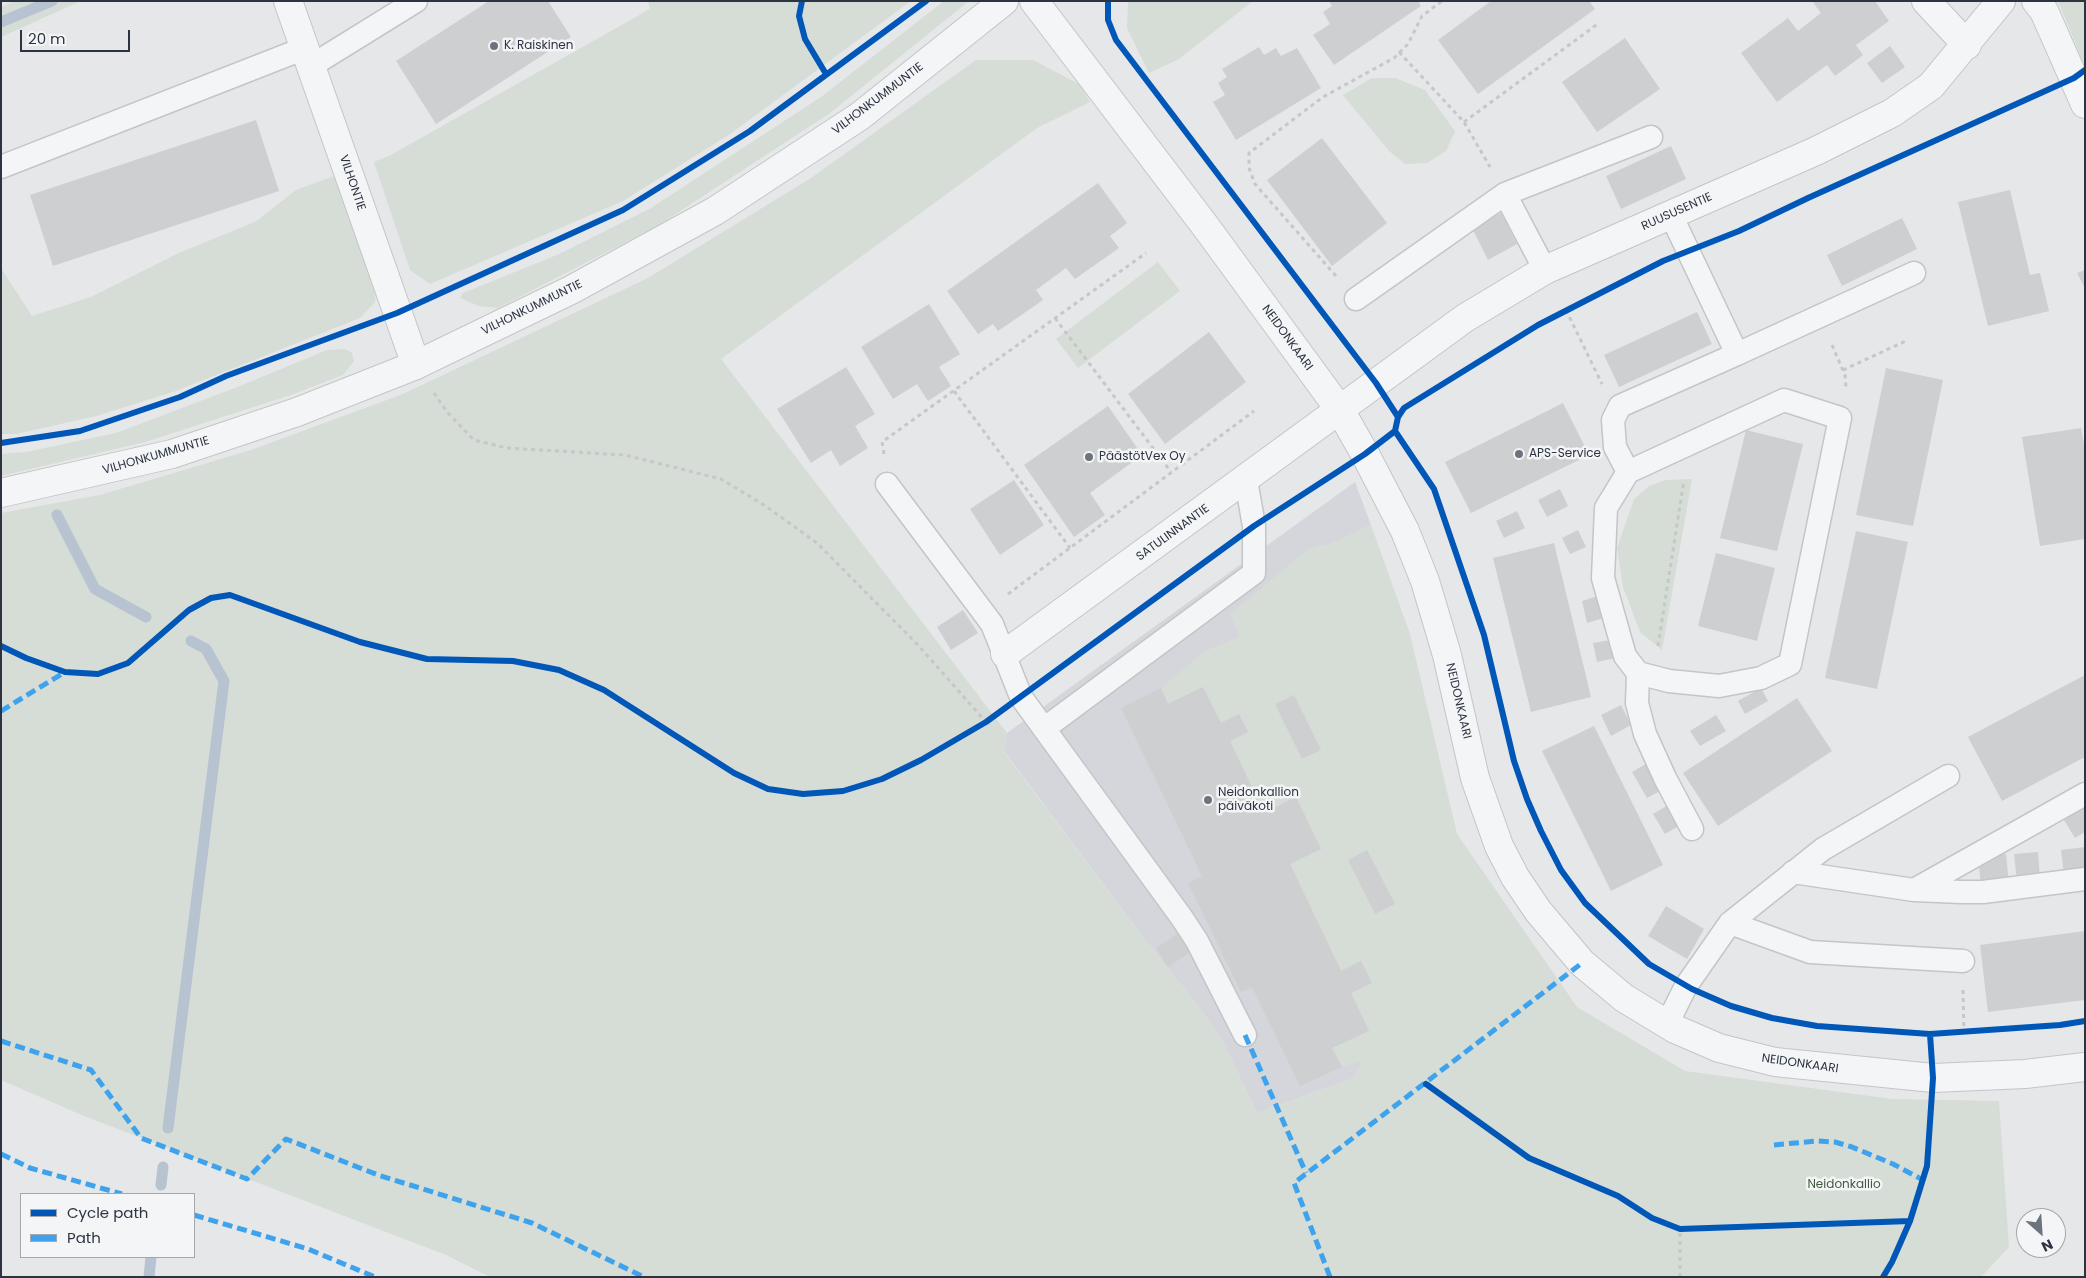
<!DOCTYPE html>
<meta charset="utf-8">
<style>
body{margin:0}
#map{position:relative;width:2086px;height:1278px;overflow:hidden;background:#e5e7e9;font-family:Poppins,sans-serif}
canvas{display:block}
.frame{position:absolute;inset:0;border:2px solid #2d3441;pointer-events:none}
.legend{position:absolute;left:20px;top:1193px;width:175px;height:65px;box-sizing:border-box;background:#f3f5f7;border:1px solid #a4a8ae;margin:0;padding:6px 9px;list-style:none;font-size:15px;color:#2d3441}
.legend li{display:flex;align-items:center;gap:10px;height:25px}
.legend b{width:25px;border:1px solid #a4a8ae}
.north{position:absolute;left:2016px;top:1208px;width:50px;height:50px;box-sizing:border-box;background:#f3f5f7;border:1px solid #a4a8ae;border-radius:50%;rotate:154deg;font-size:14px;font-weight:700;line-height:20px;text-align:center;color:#2d3441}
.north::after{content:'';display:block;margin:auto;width:18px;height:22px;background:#6d737c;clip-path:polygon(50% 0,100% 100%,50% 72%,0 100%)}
.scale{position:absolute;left:20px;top:30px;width:110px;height:22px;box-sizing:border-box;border:2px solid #2d3441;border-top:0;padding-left:6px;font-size:15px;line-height:18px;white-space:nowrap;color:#2d3441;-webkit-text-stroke:4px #f3f5f7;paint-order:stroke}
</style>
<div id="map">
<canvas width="2086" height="1278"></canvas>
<div class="frame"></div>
<ul class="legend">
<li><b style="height:6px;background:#0057b8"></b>Cycle path</li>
<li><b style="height:6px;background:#3ea3ec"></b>Path</li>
</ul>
<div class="north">N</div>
<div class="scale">20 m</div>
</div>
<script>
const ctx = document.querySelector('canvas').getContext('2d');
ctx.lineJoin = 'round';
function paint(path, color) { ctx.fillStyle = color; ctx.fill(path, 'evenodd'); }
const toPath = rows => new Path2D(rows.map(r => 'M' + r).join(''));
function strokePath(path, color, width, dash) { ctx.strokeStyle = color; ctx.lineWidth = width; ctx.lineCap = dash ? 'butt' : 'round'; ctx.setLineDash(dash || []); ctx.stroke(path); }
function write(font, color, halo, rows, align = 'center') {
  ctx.font = font + ' Poppins,sans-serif'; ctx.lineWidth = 5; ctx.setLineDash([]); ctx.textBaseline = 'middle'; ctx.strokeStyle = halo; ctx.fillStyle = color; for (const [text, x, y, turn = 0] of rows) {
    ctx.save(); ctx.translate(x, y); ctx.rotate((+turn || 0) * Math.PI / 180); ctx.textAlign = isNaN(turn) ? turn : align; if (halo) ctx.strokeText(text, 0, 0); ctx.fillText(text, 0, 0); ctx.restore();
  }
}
const built = toPath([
 [1355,482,1371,525,1329,545,1422,825,1363,1061,1354,1078,1257,1113,1223,1042,1196,1003,1146,941,1004,751,1007,733]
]);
const green = toPath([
 [15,1,81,1,1,37,1,7],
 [648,1,911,1,730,134,623,201,430,284,410,270,374,162,389,156,650,9],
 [944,1,969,1,830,113,659,225,498,308,479,306,460,298,463,293,557,255,651,208,821,97],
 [1128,1,1253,1,1179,59,1149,73,1127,28],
 [2058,1,2085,1,2085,66],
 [976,60,1033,60,1079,84,1090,102,1037,128,721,359,1007,733,1004,752,1146,941,1196,1003,1223,1042,1257,1113,1354,1078,1363,1061,1342,1067,1332,1048,1369,1031,1351,993,1372,983,1361,962,1341,971,1290,864,1321,849,1296,798,1264,813,1230,741,1248,732,1239,714,1221,723,1203,687,1168,704,1161,688,1205,651,1239,637,1230,614,1308,549,1320,545,1328,545,1371,525,1410,634,1457,834,1577,1007,1685,1071,1892,1099,1999,1101,2009,1247,1981,1277,490,1277,446,1255,84,1116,1,1080,1,513,100,495,251,450,403,394,648,278,811,178],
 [1372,78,1395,78,1425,90,1455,131,1446,151,1427,163,1405,164,1389,151,1343,95],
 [337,175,376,281,375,302,360,318,176,391,96,416,16,434,1,434,1,268,32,316,91,297,181,252,255,222,296,190],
 [1158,262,1180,291,1078,368,1056,339],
 [345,349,352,353,354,361,343,375,291,395,145,442,1,476,1,454,26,452,116,433,240,386,327,350],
 [1692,479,1662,650,1640,632,1623,587,1617,548,1634,499,1649,486,1666,480]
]);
const stream = toPath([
 [1,22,52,1],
 [57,515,95,589,146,617],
 [168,1128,224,681,206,649,191,641],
 [161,1185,163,1167],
 [149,1277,151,1257]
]);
const building = toPath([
 [489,1,548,1,571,37,436,124,396,61],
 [1329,1,1418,1,1421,6,1334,65,1313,35,1330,24,1323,12,1332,6],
 [1491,1,1589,1,1595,9,1478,94,1438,40],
 [1812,1,1875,1,1889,21,1856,45,1863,55,1835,76,1827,65,1777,102,1741,53,1788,18,1798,31,1821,13],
 [1625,38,1660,89,1597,132,1562,82],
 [1890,46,1905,67,1882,83,1867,63],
 [1259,47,1264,55,1276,48,1281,56,1297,48,1321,88,1236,140,1213,102,1225,95,1218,83,1227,77,1222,69],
 [256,120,279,191,53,266,30,195],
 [1322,138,1387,223,1332,266,1267,180],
 [1671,146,1686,179,1621,209,1606,176],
 [1098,183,1127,223,1110,236,1119,248,1075,279,1066,268,1036,290,1043,300,998,331,993,324,978,334,947,291],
 [2010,190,2030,275,2040,273,2049,311,1988,326,1958,202],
 [1501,213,1517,244,1488,260,1472,228],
 [1902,218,1917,249,1842,286,1827,255],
 [2085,270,2085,288,2077,273],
 [929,304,960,354,939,367,951,386,928,401,917,384,893,399,861,347],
 [1697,312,1712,344,1619,387,1604,355],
 [1209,332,1246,382,1165,444,1128,394],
 [846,367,875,414,855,426,868,448,840,466,831,450,811,463,777,409],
 [1886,368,1943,380,1913,526,1856,515],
 [1563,403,1589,455,1471,513,1445,462],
 [1108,406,1142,455,1090,493,1105,515,1074,537,1024,465],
 [2081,428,2085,450,2085,539,2040,546,2022,437],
 [1746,430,1803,444,1777,551,1720,538],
 [1014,480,1044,525,1000,555,970,509],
 [1560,489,1568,506,1547,517,1538,500],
 [1517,511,1525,528,1504,538,1496,521],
 [1578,530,1586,547,1570,554,1562,538],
 [1856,531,1908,542,1877,689,1825,678],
 [1554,543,1591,697,1531,712,1493,558],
 [1716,553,1775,568,1757,641,1698,626],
 [1598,596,1604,618,1587,623,1582,601],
 [963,610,978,633,951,650,937,627],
 [1611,640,1615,658,1597,662,1593,643],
 [2085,675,2085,757,2002,801,1968,737],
 [1203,687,1221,723,1239,714,1248,732,1230,741,1264,813,1296,797,1321,849,1290,864,1341,971,1361,961,1372,983,1351,993,1369,1031,1332,1048,1342,1067,1300,1086,1252,987,1241,992,1188,883,1202,876,1121,708,1161,688,1168,704],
 [1761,688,1768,701,1745,714,1738,701],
 [1294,695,1321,750,1302,759,1275,704],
 [1797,698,1832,751,1718,826,1683,773],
 [1621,705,1631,725,1611,736,1601,715],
 [1716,715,1726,731,1700,746,1690,731],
 [1594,726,1663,865,1611,891,1542,751],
 [1649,762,1664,789,1647,798,1632,772],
 [1673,802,1686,822,1665,834,1653,814],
 [2085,807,2085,832,2075,838,2064,820],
 [2085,847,2085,872,2064,874,2061,850],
 [1367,850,1395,904,1375,914,1348,860],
 [2038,852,2040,879,2017,881,2014,854],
 [2006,854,2009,884,1981,886,1978,856],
 [1666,906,1704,929,1687,959,1648,936],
 [1182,931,1195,949,1168,967,1156,948],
 [2085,931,2085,1000,1988,1012,1980,945]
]);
const path = toPath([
 [1399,52,1464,122,1490,167],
 [1464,122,1599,23],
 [1336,276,1255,184,1249,168,1249,153,1323,97,1394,58,1408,44,1422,16,1442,1],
 [1566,310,1602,384],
 [1055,318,1171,472],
 [1832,345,1845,375,1846,388],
 [1843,370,1908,340],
 [954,391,1070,548],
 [434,393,447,412,474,440,507,448,625,455,721,479,764,505,817,543,918,645,986,722],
 [884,454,882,442,1146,253],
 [1008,594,1254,411],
 [1658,646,1684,480],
 [1963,990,1964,1032],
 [1680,1277,1680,1229]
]);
const service = toPath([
 [311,66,416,1],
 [1,167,305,48],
 [1505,194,1545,270],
 [1356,299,1505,194,1651,137],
 [1737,354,1914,273],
 [1628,472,1606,508,1603,578,1625,656,1638,673,1669,681,1719,686,1761,678,1790,664,1840,418,1784,400,1628,472,1615,447,1613,420,1620,406,1737,354,1671,215],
 [887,484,992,624,1021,697,1182,918,1197,941,1245,1035],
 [1638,673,1637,703,1645,734,1665,778,1692,829],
 [1045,728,1254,573,1254,526,1246,480],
 [1793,872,1914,890,1961,892,1983,892,2085,879],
 [1914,890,2085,794],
 [1730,923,1810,952,1963,961],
 [1667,1024,1686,986,1730,923,1823,849,1948,776]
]);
const minor = toPath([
 [288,1,416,365],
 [1034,1,1206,227,1340,410,1365,454,1405,531,1425,581,1447,655,1475,778,1499,846,1515,877,1538,911,1582,963,1624,998,1675,1029,1719,1048,1775,1062,1933,1078,2025,1074,2085,1067],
 [1926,1,1967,45],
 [2036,1,2044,11,2085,104],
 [1005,654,1465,318,1545,270,1816,151,1892,113,1931,86,2001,1]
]);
const tertiary = toPath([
 [1,493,172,454,297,412,416,365,571,290,715,211,860,116,1004,1]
]);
const quiet = toPath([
 [1,711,65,672],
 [1245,1035,1306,1173],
 [1,1041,91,1070,141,1138,247,1179,286,1139,378,1175,532,1223,644,1277],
 [1774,1145,1817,1141,1835,1142,1852,1147,1893,1164,1923,1180],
 [1,1154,30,1168,122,1194],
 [194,1215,308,1249,375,1277],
 [1330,1277,1294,1183,1582,963]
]);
const cycleway = toPath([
 [802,1,799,16,805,39,826,74],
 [1108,1,1108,20,1116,40,1376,383,1398,417],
 [2085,70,2074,78,1808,198,1739,231,1663,261,1538,325,1404,408,1398,417,1395,431,1434,489,1484,635,1514,761,1527,799,1541,831,1561,870,1585,903,1649,964,1692,989,1731,1006,1772,1018,1817,1026,1930,1034,2060,1025,2085,1021],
 [1,443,80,431,180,397,226,376,397,313,623,210,750,131,926,1],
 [1,646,26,658,65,672,98,674,128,663,189,610,211,598,230,595,360,642,427,659,513,661,559,670,604,690,734,773,768,789,803,794,843,791,882,779,921,760,986,722,1254,526,1365,454,1395,431],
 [1426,1084,1529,1158,1618,1196,1652,1218,1680,1229,1910,1221],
 [1883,1277,1892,1262,1910,1221,1927,1166,1933,1078,1930,1034]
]);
const markers = [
 [494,46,5,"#6d737c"],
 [1519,454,5,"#6d737c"],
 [1089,457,5,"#6d737c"],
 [1208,800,5,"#6d737c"]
];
const poiNames = [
 ["K. Raiskinen",504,46],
 ["APS-Service",1529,454],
 ["PäästötVex Oy",1099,457],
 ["Neidonkallion",1218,793],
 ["päiväkoti",1218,807]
];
const streetNames = [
 ["VILHONKUMMUNTIE",878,99,-37],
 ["VILHONTIE",352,183,71],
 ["RUUSUSENTIE",1677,212,-24],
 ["VILHONKUMMUNTIE",532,308,-26],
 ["NEIDONKAARI",1287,338,54],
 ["VILHONKUMMUNTIE",156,456,-16],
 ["SATULINNANTIE",1173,533,-36],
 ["NEIDONKAARI",1458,701,77],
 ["NEIDONKAARI",1800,1064,8]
];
const parkNames = [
 ["Neidonkallio",1844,1185]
];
paint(built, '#d4d6dc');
paint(green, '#d6dcd6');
strokePath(stream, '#b7c3d0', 11);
paint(building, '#cdcfd1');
strokePath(service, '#c3c5c7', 25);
strokePath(minor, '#c3c5c7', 30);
strokePath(tertiary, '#c3c5c7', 30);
strokePath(path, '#c5c7c9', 3, [4, 4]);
strokePath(service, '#f4f5f6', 22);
strokePath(minor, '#f4f5f6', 28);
strokePath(tertiary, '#f4f5f6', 28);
strokePath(quiet, '#3ea3ec', 5, [10, 5]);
strokePath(cycleway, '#0057b8', 6);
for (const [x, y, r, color] of markers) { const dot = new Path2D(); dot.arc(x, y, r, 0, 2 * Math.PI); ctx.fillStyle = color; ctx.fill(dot); strokePath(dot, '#f3f5f7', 2); }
write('12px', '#2d3441', '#f3f5f7', poiNames, 'left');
write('12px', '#2d3441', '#f3f5f7', streetNames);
write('12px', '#415b3c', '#f3f5f7', parkNames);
</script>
